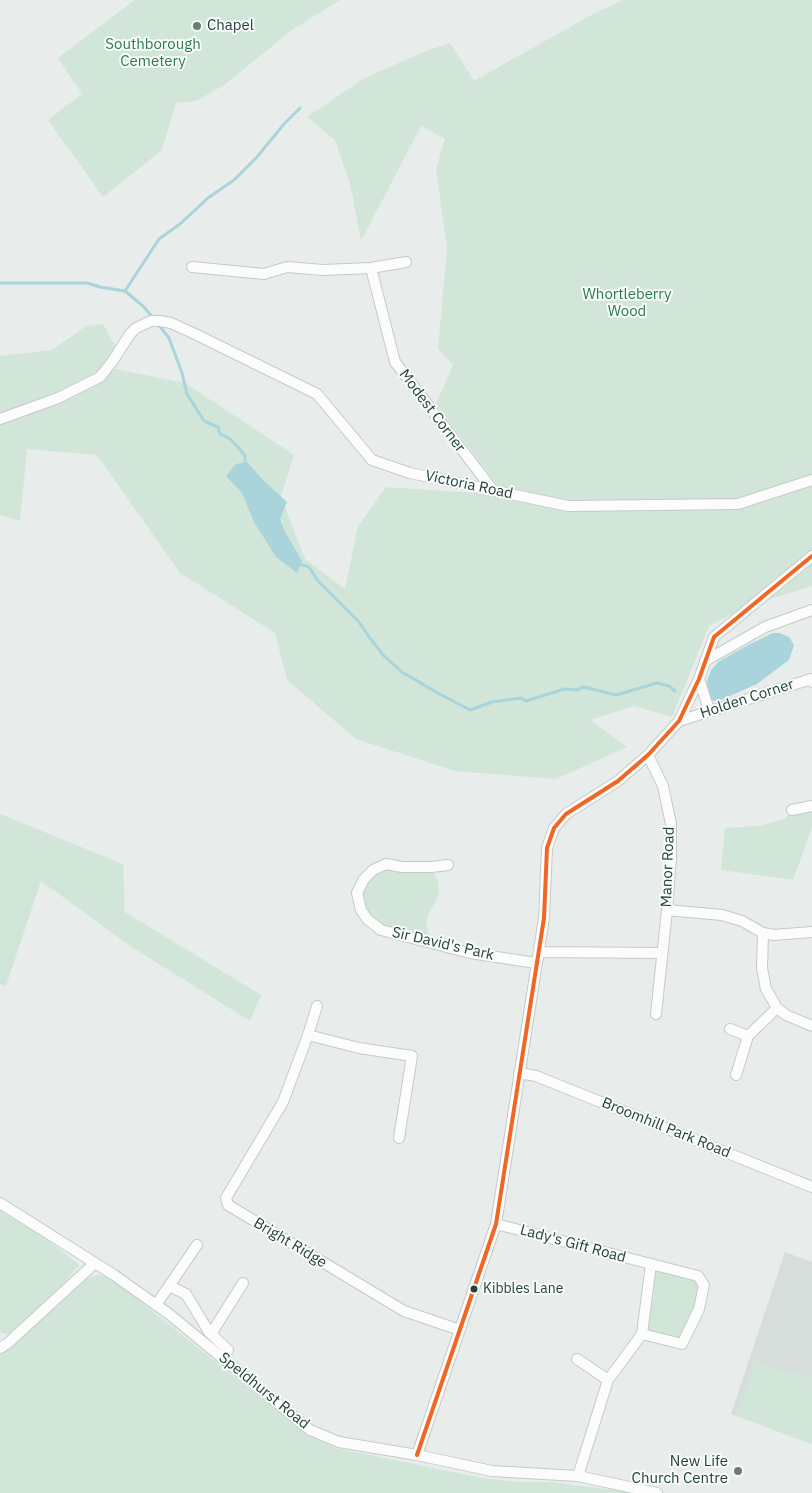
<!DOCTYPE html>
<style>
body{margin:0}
canvas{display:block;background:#e8edeb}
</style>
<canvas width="812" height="1493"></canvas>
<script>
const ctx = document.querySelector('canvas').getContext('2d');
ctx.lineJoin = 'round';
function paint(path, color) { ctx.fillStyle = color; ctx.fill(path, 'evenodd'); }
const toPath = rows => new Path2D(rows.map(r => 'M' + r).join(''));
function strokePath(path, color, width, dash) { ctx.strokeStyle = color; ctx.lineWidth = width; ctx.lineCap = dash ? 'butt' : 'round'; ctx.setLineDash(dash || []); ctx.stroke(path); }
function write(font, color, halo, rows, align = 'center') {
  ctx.font = font + ' "IBM Plex Sans",sans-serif'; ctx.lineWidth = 4; ctx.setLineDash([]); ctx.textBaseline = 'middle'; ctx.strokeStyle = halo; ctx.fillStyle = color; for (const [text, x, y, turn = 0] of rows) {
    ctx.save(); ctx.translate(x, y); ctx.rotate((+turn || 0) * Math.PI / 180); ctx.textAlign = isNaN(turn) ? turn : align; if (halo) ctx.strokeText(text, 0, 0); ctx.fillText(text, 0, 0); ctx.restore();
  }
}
const built = toPath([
 [785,1252,812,1262,812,1444,731,1414]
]);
const green = toPath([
 [135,0,340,0,292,30,224,85,196,101,176,103,162,150,103,197,48,120,82,94,58,58],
 [623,0,812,0,812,586,748,606,709,626,672,717,634,706,590,720,627,747,556,779,455,771,356,739,287,680,275,633,180,573,97,455,27,449,20,521,0,515,0,356,52,350,86,326,103,324,119,353,115,369,185,383,294,455,281,497,305,559,345,589,358,526,386,487,505,495,436,404,453,365,438,349,447,248,436,169,445,139,421,126,361,241,350,183,335,140,307,117,363,79,421,53,450,43,474,81,593,14],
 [812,808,812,827,793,880,721,870,725,828,758,826,785,819,792,810],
 [0,814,123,864,125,912,261,995,250,1021,130,946,41,881,6,986,0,984],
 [386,864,431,867,438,882,439,892,436,901,430,910,426,922,428,932,435,944,381,930,367,919,357,893,364,879],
 [0,1209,38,1232,79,1265,50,1300,10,1335,0,1332],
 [651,1264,698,1276,704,1285,682,1344,642,1334],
 [98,1275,110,1277,307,1435,336,1448,482,1478,520,1482,551,1482,637,1493,0,1493,0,1352,84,1279],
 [755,1360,792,1375,794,1370,812,1378,812,1444,736,1416]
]);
const water = toPath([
 [247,462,264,481,287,502,280,519,284,530,302,561,297,573,276,557,254,522,242,493,226,476,236,464],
 [773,633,780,633,789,637,794,645,789,660,757,684,721,700,713,701,708,695,707,681,711,670,718,662,746,646]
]);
const stream = toPath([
 [0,283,87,283,100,287,125,291,144,307,154,319],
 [125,291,159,239,180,224,208,198,234,180,257,157,284,124,300,108],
 [158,324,169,338,182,373,187,394,204,421,218,427,220,434,229,438,238,447,245,456,245,466],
 [299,564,309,567,318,581,359,622,367,634,383,655,402,672,436,692,470,710,492,702,521,698,526,701,564,689,577,690,584,687,616,695,657,683,669,686,675,691]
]);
const minor = toPath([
 [192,267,264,274,287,267,323,270,371,268,406,262],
 [371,268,395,362,492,489],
 [0,419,58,398,100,377,112,362,130,334,136,328,151,321,160,321,171,323,197,335,317,394,372,460,410,473,568,506,738,504,812,480],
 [705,661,765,627,812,610],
 [699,679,709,710],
 [679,721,811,679,812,682],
 [648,755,663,786,671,824,671,857,667,910,656,1014],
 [792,810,812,806],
 [448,865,431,867,402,867,386,864,373,870,364,879,357,893,361,910,367,919,381,930,470,953,536,963],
 [667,910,722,915,742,921,763,933,774,935,812,932],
 [763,933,762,968,766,989,777,1008,786,1015,812,1026],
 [539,952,662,953],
 [730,1029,748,1036],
 [308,1035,317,1006],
 [519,1073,536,1076,812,1187],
 [736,1075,748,1036,777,1008],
 [399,1138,412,1056,359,1048,308,1035,283,1102,226,1198,228,1205,404,1311,460,1330],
 [0,1203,114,1275,169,1314,310,1430,339,1442,417,1455,492,1471,578,1476,657,1493],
 [496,1224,651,1264,642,1334,608,1380,578,1476],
 [169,1286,186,1294,209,1332,228,1350],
 [156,1305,197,1245],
 [211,1334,243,1283],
 [642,1334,682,1344,699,1309,704,1285,698,1276,651,1264],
 [0,1348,8,1343,95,1263],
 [577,1359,608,1380],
 [417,1455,496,1224,544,918,547,848,554,828,566,814,618,781,648,755,679,721,699,679,714,637,812,556]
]);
const bus1 = toPath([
 [417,1455,496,1224,544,918,547,848,554,828,566,814,618,781,648,755,679,721,699,679,714,637,812,556]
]);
const markers = [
 [197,26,5,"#697e78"],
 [474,1289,4.5,"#24423a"],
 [738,1471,5,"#697e78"]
];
const busNames = [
 ["Kibbles Lane",483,1289]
];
const poiNames = [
 ["Chapel",207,26],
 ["New Life",728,1462,"right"],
 ["Church Centre",728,1479,"right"]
];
const parkNames = [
 ["Southborough",153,45],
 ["Cemetery",153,62],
 ["Whortleberry",627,295],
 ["Wood",627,312]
];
const streetNames = [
 ["Modest Corner",432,411,53],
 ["Victoria Road",469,485,12],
 ["Holden Corner",747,699,-18],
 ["Manor Road",668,867,-88],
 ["Sir David's Park",443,944,13],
 ["Broomhill Park Road",666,1128,22],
 ["Bright Ridge",290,1243,31],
 ["Lady's Gift Road",573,1244,15],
 ["Speldhurst Road",264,1391,39]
];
paint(built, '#d6dedb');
paint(green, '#d1e6d8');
paint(water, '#a9d4db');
strokePath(stream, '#a9d4db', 3);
strokePath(minor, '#c5cac8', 12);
strokePath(minor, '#fcfcfc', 10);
strokePath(bus1, '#f26522', 4);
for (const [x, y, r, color] of markers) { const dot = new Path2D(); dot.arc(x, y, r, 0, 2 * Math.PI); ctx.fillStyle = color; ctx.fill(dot); strokePath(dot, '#f7fbf9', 2); }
write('14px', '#24423a', '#f7fbf9', busNames, 'left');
write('15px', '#24423a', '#f7fbf9', poiNames, 'left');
write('15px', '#2d7a4b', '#f7fbf9', parkNames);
write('15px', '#24423a', '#f7fbf9', streetNames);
</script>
